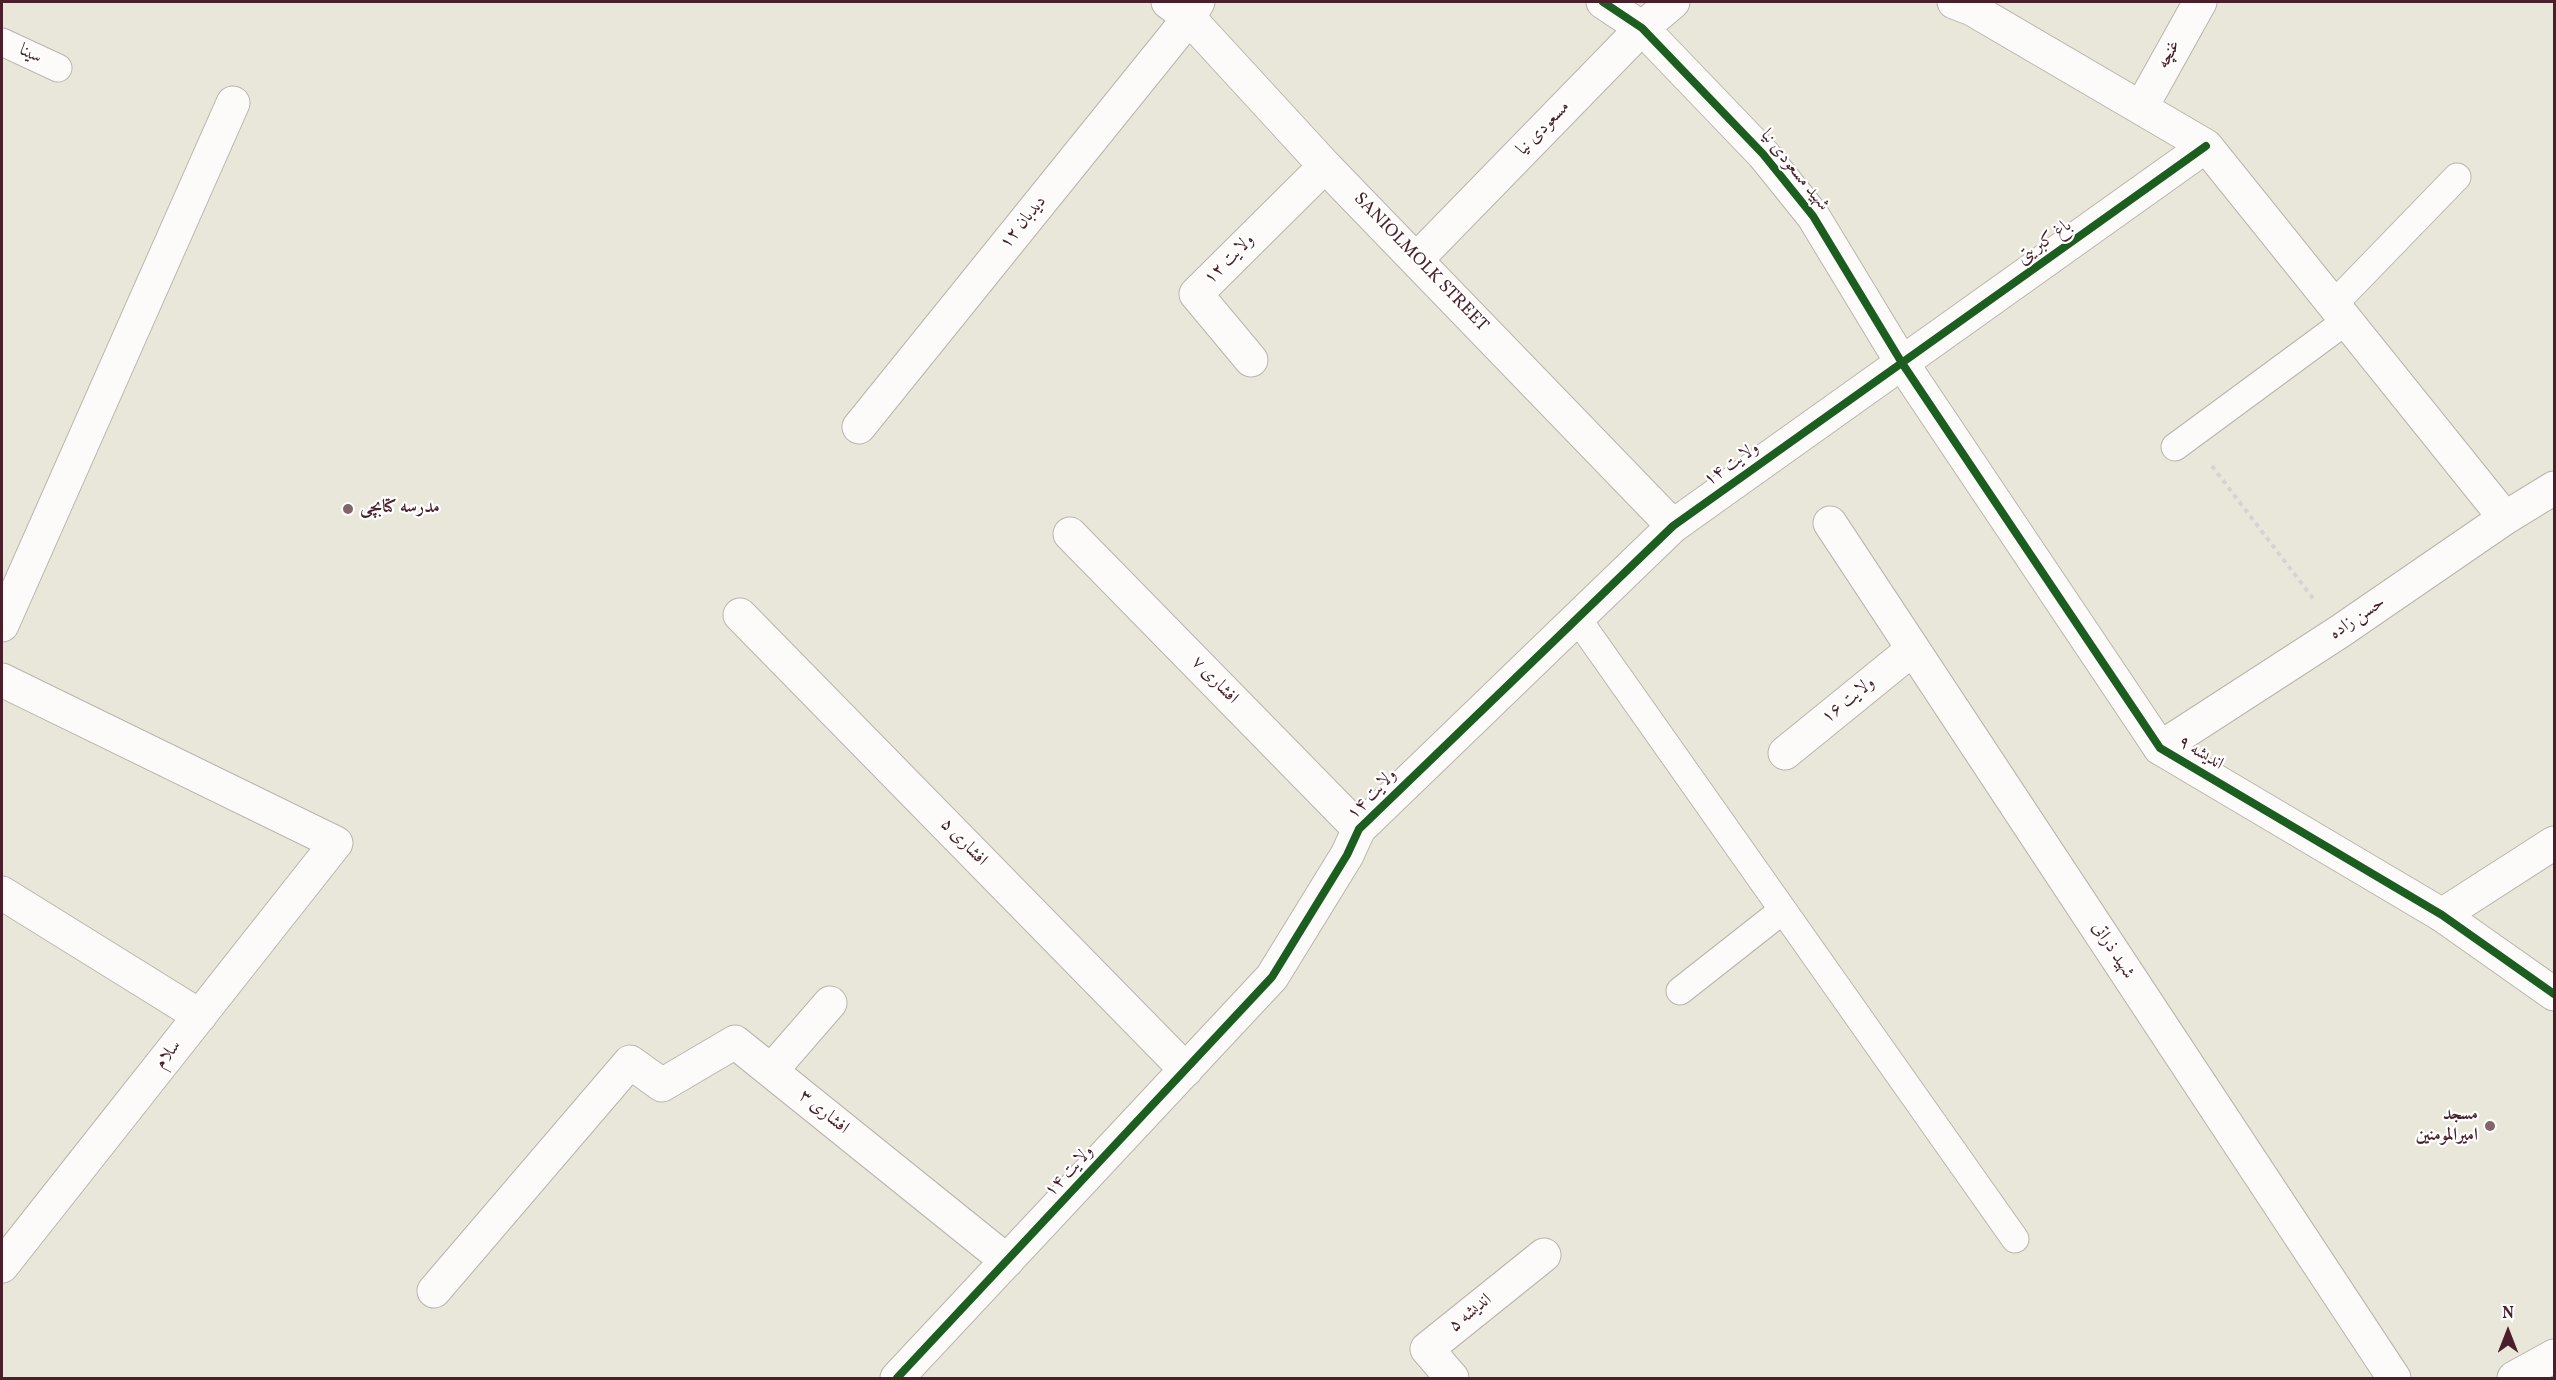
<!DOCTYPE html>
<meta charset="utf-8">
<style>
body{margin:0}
#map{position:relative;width:2556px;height:1380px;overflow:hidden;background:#e9e7da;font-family:Vollkorn,serif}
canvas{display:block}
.frame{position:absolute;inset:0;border:3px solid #4a1f2b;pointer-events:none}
.north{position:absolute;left:2478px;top:1302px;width:60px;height:60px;-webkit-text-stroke:4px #fff;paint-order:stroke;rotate:0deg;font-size:16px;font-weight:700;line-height:24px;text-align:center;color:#4a1f2b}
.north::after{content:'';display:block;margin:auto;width:21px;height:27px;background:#4a1f2b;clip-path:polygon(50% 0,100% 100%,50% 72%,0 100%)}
</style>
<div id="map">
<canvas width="2556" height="1380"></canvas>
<div class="frame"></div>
<div class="north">N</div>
</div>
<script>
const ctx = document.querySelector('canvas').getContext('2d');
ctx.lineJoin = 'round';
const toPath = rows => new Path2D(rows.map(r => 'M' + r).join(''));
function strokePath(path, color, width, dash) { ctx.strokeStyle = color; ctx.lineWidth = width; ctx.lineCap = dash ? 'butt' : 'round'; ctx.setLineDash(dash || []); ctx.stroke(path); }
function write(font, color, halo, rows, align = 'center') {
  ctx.font = font + ' Vollkorn,Amiri,serif'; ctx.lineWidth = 4.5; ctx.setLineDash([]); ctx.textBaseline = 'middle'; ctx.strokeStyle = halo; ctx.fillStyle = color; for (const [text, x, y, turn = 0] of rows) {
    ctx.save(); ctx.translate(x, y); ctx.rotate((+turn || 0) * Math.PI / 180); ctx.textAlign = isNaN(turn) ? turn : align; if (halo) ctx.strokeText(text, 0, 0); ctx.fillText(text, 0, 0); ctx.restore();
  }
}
const path = toPath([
 [2212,466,2315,601]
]);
const lane = toPath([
 [2,42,58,68],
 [2333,305,2457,177],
 [2175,447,2346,321],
 [1577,618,2015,1239],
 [1680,991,1783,910]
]);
const street = toPath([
 [1603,2,1642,28,1763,154,1813,216,1902,363],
 [1954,2,1972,9,2206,146,2505,518],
 [2141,108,2200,2],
 [1417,259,1642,28,1673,2],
 [1251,360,1196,294,1325,166],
 [859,427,1189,18,1198,2],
 [1830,523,2394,1378],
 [1070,534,1359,829],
 [740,615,1186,1070],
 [2,625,233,103],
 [2,680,336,843,2,1266],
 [2160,748,2339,632,2505,518,2554,488],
 [1785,753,1913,649],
 [2,893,200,1016],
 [2442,915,2554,843],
 [771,1071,830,1003],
 [434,1291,630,1062,662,1085,735,1042,1007,1261],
 [897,1378,1272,977,1347,855,1359,829,1673,526,2206,146],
 [1452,1378,1427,1349,1544,1255]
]);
const secondary = toPath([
 [1168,2,1189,18,1325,166,1673,526],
 [1902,363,2160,748,2442,915,2554,994],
 [2514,1378,2554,1356]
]);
const cycleway = toPath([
 [1603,2,1642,28,1763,154,1813,216,1902,363,2160,748,2442,915,2554,994],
 [897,1378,1272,977,1347,855,1359,829,1673,526,2206,146]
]);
const markers = [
 [348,509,6,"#826568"],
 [2490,1126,6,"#826568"]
];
const streetNames = [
 ["سینا",30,55,25],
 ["غنچه",2170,55,-61],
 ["مسعودی نیا",1544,129,-46],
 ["شهید مسعودی نیا",1794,171,51],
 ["دیدبان ۱۲",1024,223,-51],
 ["باغ کبریتی",2045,243,-36],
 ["ولایت ۱۲",1230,260,-45],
 ["SANIOLMOLK STREET",1420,263,46],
 ["ولایت ۱۴",1732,465,-35],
 ["حسن زاده",2358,619,-34],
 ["افشاری ۷",1214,681,46],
 ["ولایت ۱۶",1849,701,-39],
 ["اندیشه ۹",2200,754,31],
 ["ولایت ۱۴",1373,795,-46],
 ["افشاری ۵",963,843,46],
 ["شهید ذراتی",2112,951,57],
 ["سلام",169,1055,-52],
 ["افشاری ۳",823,1113,39],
 ["ولایت ۱۴",1070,1172,-47],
 ["اندیشه ۵",1471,1314,-39]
];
const poiNames = [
 ["مدرسه کتابچی",360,509],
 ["مسجد",2478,1116,"right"],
 ["امیرالمومنین",2478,1137,"right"]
];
strokePath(lane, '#bab4ad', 29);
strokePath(street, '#bab4ad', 35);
strokePath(secondary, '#bab4ad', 35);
strokePath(path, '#d6d3d2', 4, [4.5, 4.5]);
strokePath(lane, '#fcfbf9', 27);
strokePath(street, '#fcfbf9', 33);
strokePath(secondary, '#fcfbf9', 33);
strokePath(cycleway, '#1b5e20', 8);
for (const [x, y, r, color] of markers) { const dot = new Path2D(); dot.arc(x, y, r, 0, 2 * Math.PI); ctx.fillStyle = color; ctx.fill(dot); strokePath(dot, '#fff', 2); }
write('18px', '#4a1f2b', '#fff', streetNames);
write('bold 18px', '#4a1f2b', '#fff', poiNames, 'left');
</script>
